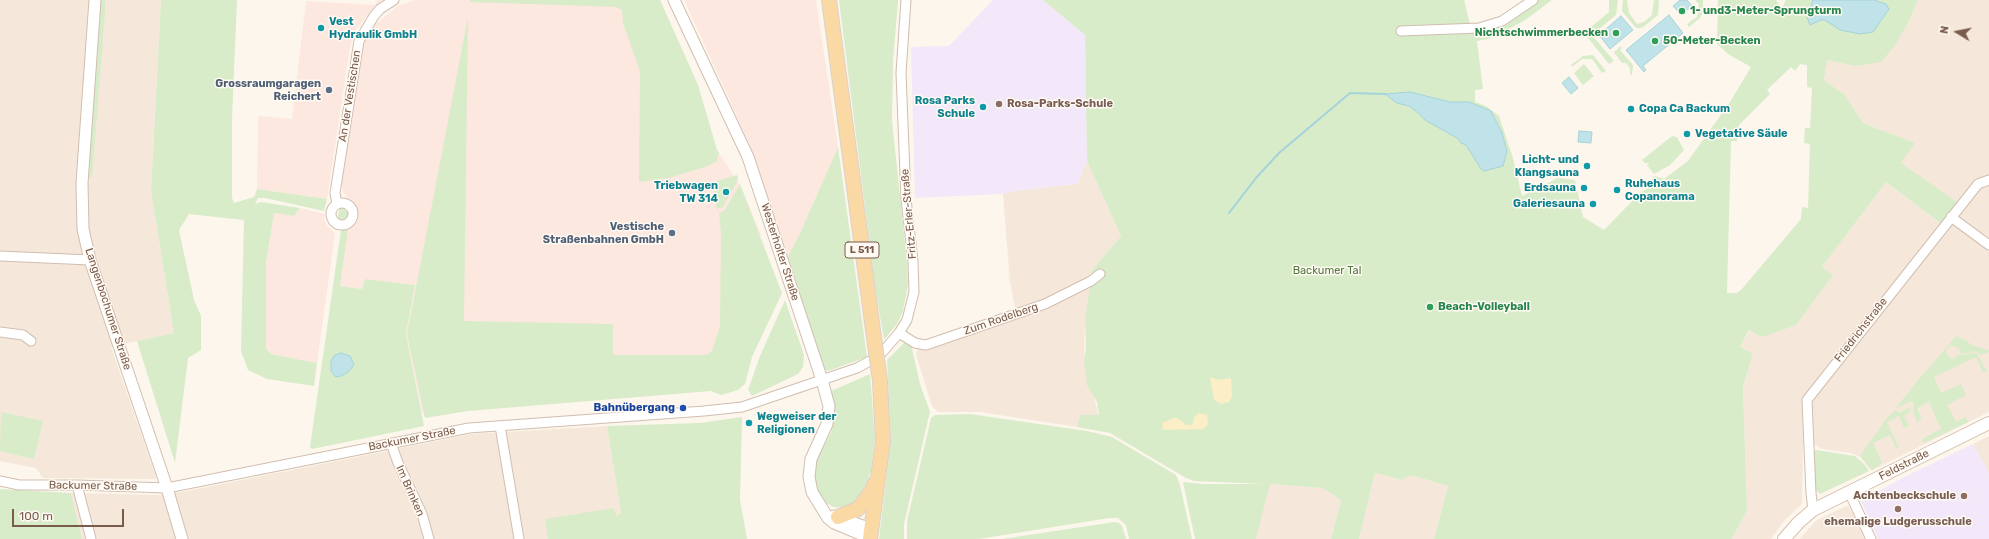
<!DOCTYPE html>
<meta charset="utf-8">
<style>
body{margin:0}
#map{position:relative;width:1989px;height:539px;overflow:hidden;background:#fdf6ec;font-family:Rubik,sans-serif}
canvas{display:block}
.north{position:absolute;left:1937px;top:12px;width:40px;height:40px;-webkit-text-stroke:3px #fffaf3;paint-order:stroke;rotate:280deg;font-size:11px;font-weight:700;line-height:16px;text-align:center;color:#7a5c4d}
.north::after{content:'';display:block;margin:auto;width:14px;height:18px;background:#7a5c4d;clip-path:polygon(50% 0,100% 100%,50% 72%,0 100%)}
.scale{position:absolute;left:12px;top:509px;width:112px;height:18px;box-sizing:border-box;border:2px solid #7a5c4d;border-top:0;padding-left:5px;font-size:12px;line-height:14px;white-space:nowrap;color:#7a5c4d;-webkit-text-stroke:3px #fffaf3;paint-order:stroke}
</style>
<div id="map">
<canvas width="1989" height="539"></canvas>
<div class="north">N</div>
<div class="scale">100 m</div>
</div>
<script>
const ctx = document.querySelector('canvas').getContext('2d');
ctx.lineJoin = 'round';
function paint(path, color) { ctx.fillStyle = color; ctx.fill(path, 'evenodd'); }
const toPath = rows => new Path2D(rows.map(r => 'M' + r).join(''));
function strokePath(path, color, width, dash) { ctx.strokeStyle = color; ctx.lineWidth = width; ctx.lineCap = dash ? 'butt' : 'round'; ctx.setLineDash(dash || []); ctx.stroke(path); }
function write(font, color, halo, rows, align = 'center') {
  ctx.font = font + ' Rubik,sans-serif'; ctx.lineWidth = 3; ctx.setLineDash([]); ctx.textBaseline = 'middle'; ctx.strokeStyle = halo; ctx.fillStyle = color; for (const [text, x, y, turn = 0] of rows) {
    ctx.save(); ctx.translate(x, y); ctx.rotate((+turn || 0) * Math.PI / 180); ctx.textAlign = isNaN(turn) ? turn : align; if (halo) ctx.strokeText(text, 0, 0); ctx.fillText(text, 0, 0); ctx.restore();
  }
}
const residential = toPath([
 [0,0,161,0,151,191,174,333,111,347,156,477,155,479,43,478,36,468,0,461],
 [1918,0,1989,0,1989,412,1871,471,1860,457,1851,453,1822,449,1816,445,1803,445,1802,504,1784,521,1771,539,1732,539,1747,510,1743,387,1753,353,1740,347,1750,330,1833,276,1822,267,1886,182,1940,223,1901,162,1915,143,1863,123,1845,95,1824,80,1827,60,1855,66,1896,44,1908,23],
 [1087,161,1121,236,1092,270,1085,319,1084,358,1099,416,1080,415,1077,427,980,412,938,412,932,406,916,355,919,344,1016,314,1010,282,1003,194,1021,190,1077,184],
 [607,426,621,511,617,518,620,539,82,539,71,493,160,495,187,491,471,434],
 [1989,436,1989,473,1973,444],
 [1375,473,1402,480,1409,476,1418,477,1448,486,1434,539,1359,539],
 [1269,484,1322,488,1341,500,1331,539,1256,539],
 [1846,506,1849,507,1865,539,1799,539,1817,520]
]);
const commercial = toPath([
 [377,0,384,0,376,5,354,32,349,53,327,199,257,189,258,116,292,119,306,1,376,5],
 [415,0,660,0,698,85,717,150,740,185,761,235,721,386,455,406,422,413,406,334,415,285,365,279,362,289,340,286,348,230,356,219,357,209,343,192,342,182,359,60,364,39,375,21,377,23,398,6],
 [684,0,816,0,838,147,801,231,788,256,749,143],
 [300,208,325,214,324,219,327,226,335,233,317,363,271,354,266,349,266,263,274,213,294,216]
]);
const education = toPath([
 [993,0,1043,0,1085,35,1087,161,1077,184,1021,190,1003,194,915,198,911,47,949,46],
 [1973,444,1989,473,1989,539,1878,539,1861,501,1904,477]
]);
const green = toPath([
 [99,0,105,0,105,13,92,178,88,176],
 [161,0,237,0,232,119,232,198,234,203,254,197,257,189,327,199,324,211,265,198,258,198,255,204,261,202,300,208,294,216,274,213,266,263,266,349,271,354,317,363,314,386,267,379,248,370,241,351,244,220,189,214,179,230,194,300,201,316,201,350,188,358,175,463,137,341,174,333,151,191],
 [470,0,660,0,698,85,717,150,719,153,717,161,708,166,669,178,639,182,640,72,623,23,622,10,616,7,470,2],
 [839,0,898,0,893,62,892,121,907,262,908,285,903,311,897,324,884,340,875,287],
 [1043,0,1464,0,1470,24,1498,20,1533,0,1552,0,1524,21,1489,39,1477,41,1483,89,1475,90,1475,102,1486,106,1499,116,1513,158,1522,196,1558,178,1575,180,1583,217,1604,230,1640,193,1653,185,1652,178,1655,176,1664,179,1688,161,1730,102,1751,67,1728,54,1717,44,1718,0,1776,0,1782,8,1786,0,1918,0,1908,23,1896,44,1881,62,1855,66,1827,60,1824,80,1845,95,1863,123,1915,143,1901,163,1957,202,1940,223,1886,182,1822,267,1833,275,1796,325,1762,337,1749,330,1740,347,1753,353,1743,387,1747,510,1732,539,1434,539,1448,486,1418,477,1409,476,1402,480,1375,473,1359,539,1331,539,1341,500,1322,488,1270,484,1256,539,1195,539,1183,482,1203,484,1265,484,1194,481,1186,478,1110,433,1077,427,1080,415,1099,415,1097,402,1087,385,1084,358,1086,348,1085,319,1092,270,1121,236,1087,161,1085,35],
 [1800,64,1807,65,1807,87,1812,88,1810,128,1805,128,1804,143,1810,144,1808,208,1802,207,1801,219,1741,290,1737,293,1727,293,1731,141,1737,141,1739,125,1770,94,1767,90,1791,67,1795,71],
 [1609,0,1618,0,1616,15,1592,35,1614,61,1609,64,1584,33,1609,12],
 [1623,0,1627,0,1629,13,1637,24,1644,22,1652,15,1654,0,1659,0,1658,15,1642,28,1636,28,1622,11],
 [1695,0,1703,0,1703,12,1700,18,1689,27,1687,24,1697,17,1699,4],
 [468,17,464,321,613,324,613,355,707,355,712,351,720,326,721,232,719,213,724,211,740,184,782,293,752,357,745,384,738,390,721,395,711,391,468,411,425,418,407,334],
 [1621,46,1622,48,1620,50,1633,65,1632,75,1630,74,1630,68,1626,63,1622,63,1614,52],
 [1593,55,1606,71,1602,73,1592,59,1582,59,1572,67,1571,65,1583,56],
 [1584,64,1594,76,1583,85,1574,73],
 [1672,136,1677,137,1684,150,1670,165,1654,174,1647,165,1649,163,1645,163,1642,160],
 [838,147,867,357,828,371,824,369,819,358,788,256,801,231],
 [737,175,738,178,737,182,723,207,717,209,713,190,714,184,717,181],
 [340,207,343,208,348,213,349,217,345,221,341,221,337,219],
 [341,230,348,230,340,286,362,289,365,279,415,285,406,334,424,426,312,449,310,447],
 [785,300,804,355,803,367,798,374,752,396,748,390,760,356],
 [1956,336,1967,341,1971,345,1989,350,1989,352,1981,355,1974,351,1964,354,1960,352,1959,348,1951,345,1946,350,1948,356,1954,359,1959,354,1965,355,1972,353,1977,354,1987,371,1983,373,1976,357,1934,377,1941,393,1961,384,1966,395,1947,405,1956,422,1966,417,1968,422,1924,443,1922,439,1941,429,1929,402,1917,408,1922,420,1917,422,1913,412,1914,405,1912,401,1896,408,1923,374,1924,374],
 [905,342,911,344,920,384,930,412,929,416,904,524,904,539,879,539,891,439,887,360],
 [870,374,875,439,871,472,860,498,854,504,844,508,833,507,825,502,819,494,815,482,814,472,818,457,831,433,833,424,834,408,831,391],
 [1911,407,1910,412,1904,416,1909,426,1904,428,1899,416,1887,422,1899,448,1896,448,1890,435,1873,443,1882,463,1872,470,1860,456,1887,418,1896,410,1898,413],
 [1,412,43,421,34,459,0,451],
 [970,414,1087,431,1112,437,1176,475,1180,485,1192,539,1129,539,1126,525,1118,518,1109,518,979,539,907,539,907,521,931,418,935,415],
 [742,417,740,500,747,539,548,539,545,519,614,508,617,517,621,512,607,426,700,423],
 [1816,450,1855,456,1865,465,1869,471,1820,494,1815,489,1814,451],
 [0,489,71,493,82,539,0,539],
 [1115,522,1119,523,1122,526,1126,539,1002,539]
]);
const sand = toPath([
 [1210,377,1218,380,1231,378,1232,397,1229,402,1221,404,1214,400],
 [1199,413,1207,415,1208,425,1203,429,1163,430,1162,423,1174,418,1178,418,1186,425,1192,425,1195,416]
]);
const water = toPath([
 [1680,0,1687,0,1692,6,1681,15,1673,6,1680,0],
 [1813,0,1874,0,1886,4,1889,9,1873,32,1860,34,1840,30,1825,20,1821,20,1810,25,1807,17,1813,0],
 [1669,15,1683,33,1643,66,1646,70,1644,72,1626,50,1669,15],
 [1621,16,1633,30,1610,49,1599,35,1621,16],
 [1569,77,1578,88,1571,94,1562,83,1569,77],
 [1410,92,1450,102,1469,102,1491,111,1502,133,1507,151,1503,166,1484,171,1481,169,1466,145,1461,143,1457,138,1425,120,1417,112,1409,106,1397,103,1385,94,1410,92],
 [1579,131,1592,132,1591,143,1578,142,1579,131],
 [341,353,350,356,354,365,348,372,341,376,336,377,331,371,331,361,335,355,341,353]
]);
const stream = toPath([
 [1229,213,1256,178,1279,153,1350,93,1385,94]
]);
const minor = toPath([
 [1401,31,1479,28,1502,21,1533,0],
 '331 214a11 11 0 1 1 22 0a11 11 0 1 1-22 0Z',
 [337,204,335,193,359,41,374,16,380,9,394,0],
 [1951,217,1989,245],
 [0,256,90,260],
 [0,332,23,335,31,341],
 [899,333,915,343,926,345,1045,304,1091,281,1100,274],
 [500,426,519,539],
 [391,443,398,463,422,514,429,539],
 [0,481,19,485,77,485,167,488,469,428,704,411,742,407,857,368,879,356,899,333,907,320,914,292,913,261,906,199,901,73,906,0],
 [77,485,91,539],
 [1849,492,1871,539],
 [1813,510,1811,493,1807,400,1978,184,1989,180]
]);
const tertiary = toPath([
 [95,0,82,183,83,229,90,260,167,488,182,539],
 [674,0,748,157,822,380,829,406,827,424,811,459,809,477,812,492,828,518,834,523,870,538],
 [834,516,871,529]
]);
const secondary = toPath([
 [1784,539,1799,522,1813,510,1989,423]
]);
const primary = toPath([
 [829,0,873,330],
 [838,517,858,509,871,492,875,483],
 [870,539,883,441,880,381]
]);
const primaryBridge = toPath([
 [873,330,880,381]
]);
const markers = [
 [1682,11,4,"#2e9e5b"],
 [321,28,4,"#0f9aa8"],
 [1616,33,4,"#2e9e5b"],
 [1655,41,4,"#2e9e5b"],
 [329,90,4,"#5c6f8a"],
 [999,104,4,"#8d6e63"],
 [983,107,4,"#0f9aa8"],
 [1631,109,4,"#0f9aa8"],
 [1687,134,4,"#0f9aa8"],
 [1587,166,4,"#0f9aa8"],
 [1584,188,4,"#0f9aa8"],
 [1617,190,4,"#0f9aa8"],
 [726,192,4,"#0f9aa8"],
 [1593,204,4,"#0f9aa8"],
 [672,233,4,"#5c6f8a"],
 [1430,307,4,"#2e9e5b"],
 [683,408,4,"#1a4fb4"],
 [749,423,4,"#0f9aa8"],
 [1964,496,4,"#8d6e63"],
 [1898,509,4,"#8d6e63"]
];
const shields = [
 [862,250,34]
];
const shieldNames = [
 ["L 511",862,250]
];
const leisureNames = [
 ["1- und3-Meter-Sprungturm",1690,11],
 ["Nichtschwimmerbecken",1608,33,"right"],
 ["50-Meter-Becken",1663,41],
 ["Beach-Volleyball",1438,307]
];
const cultureNames = [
 ["Vest",329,22],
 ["Hydraulik GmbH",329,35],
 ["Rosa Parks",975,101,"right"],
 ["Schule",975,114,"right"],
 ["Copa Ca Backum",1639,109],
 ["Vegetative Säule",1695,134],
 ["Licht- und",1579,160,"right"],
 ["Klangsauna",1579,173,"right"],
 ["Ruhehaus",1625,184],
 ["Copanorama",1625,197],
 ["Triebwagen",718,186,"right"],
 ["TW 314",718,199,"right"],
 ["Erdsauna",1576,188,"right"],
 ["Galeriesauna",1585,204,"right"],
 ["Wegweiser der",757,417],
 ["Religionen",757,430]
];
const serviceNames = [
 ["Grossraumgaragen",321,84],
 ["Reichert",321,97],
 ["Vestische",664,227],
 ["Straßenbahnen GmbH",664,240]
];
const streetNames = [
 ["An der Vestischen",350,96,-81],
 ["Fritz-Erler-Straße",909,214,-95],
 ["Westerholter Straße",780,252,72],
 ["Langenbochumer Straße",108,309,72],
 ["Zum Rodelberg",1001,319,-19],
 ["Friedrichstraße",1861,330,-52],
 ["Backumer Straße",412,439,-11],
 ["Feldstraße",1904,465,-27],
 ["Backumer Straße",93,486,1],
 ["Im Brinken",410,491,66]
];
const educationNames = [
 ["Rosa-Parks-Schule",1007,104],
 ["Achtenbeckschule",1956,496,"right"],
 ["ehemalige Ludgerusschule",1898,522,"center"]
];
const parkNames = [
 ["Backumer Tal",1327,271]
];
const transitNames = [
 ["Bahnübergang",675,408]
];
paint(residential, '#f5e8da');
paint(commercial, '#fde8e0');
paint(education, '#f3e8fa');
paint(green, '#d8ecc9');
paint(sand, '#fcefc7');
paint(water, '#bfe3e8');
strokePath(water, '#a5d3da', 1);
strokePath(stream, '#a5d3da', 2);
strokePath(minor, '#d1beb0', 11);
strokePath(tertiary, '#d1beb0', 13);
strokePath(secondary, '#d6c0b0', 14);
strokePath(primary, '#dad1cd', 16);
strokePath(minor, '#fff', 9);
strokePath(tertiary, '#fff', 11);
strokePath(secondary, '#fff', 12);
strokePath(primary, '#fbd9a5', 14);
strokePath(primaryBridge, '#dad1cd', 16, []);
strokePath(primaryBridge, '#fbd9a5', 14);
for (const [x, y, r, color] of markers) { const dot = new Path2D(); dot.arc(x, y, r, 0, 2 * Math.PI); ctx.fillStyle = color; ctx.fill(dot); strokePath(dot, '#fffaf3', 1.5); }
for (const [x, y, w] of shields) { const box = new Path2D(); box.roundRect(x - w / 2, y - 8, w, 16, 3); ctx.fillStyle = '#fffaf3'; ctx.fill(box); strokePath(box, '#7a5c4d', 1); }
write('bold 10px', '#7a5c4d', null, shieldNames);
write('bold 11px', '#27864d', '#fffaf3', leisureNames, 'left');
write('bold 11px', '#0d838f', '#fffaf3', cultureNames, 'left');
write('bold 11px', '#4e5e75', '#fffaf3', serviceNames, 'right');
write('11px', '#7a5c4d', '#fffaf3', streetNames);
write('bold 11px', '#785e54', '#fffaf3', educationNames, 'left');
write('11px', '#537a41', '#fffaf3', parkNames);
write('bold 11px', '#164399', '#fffaf3', transitNames, 'right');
</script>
